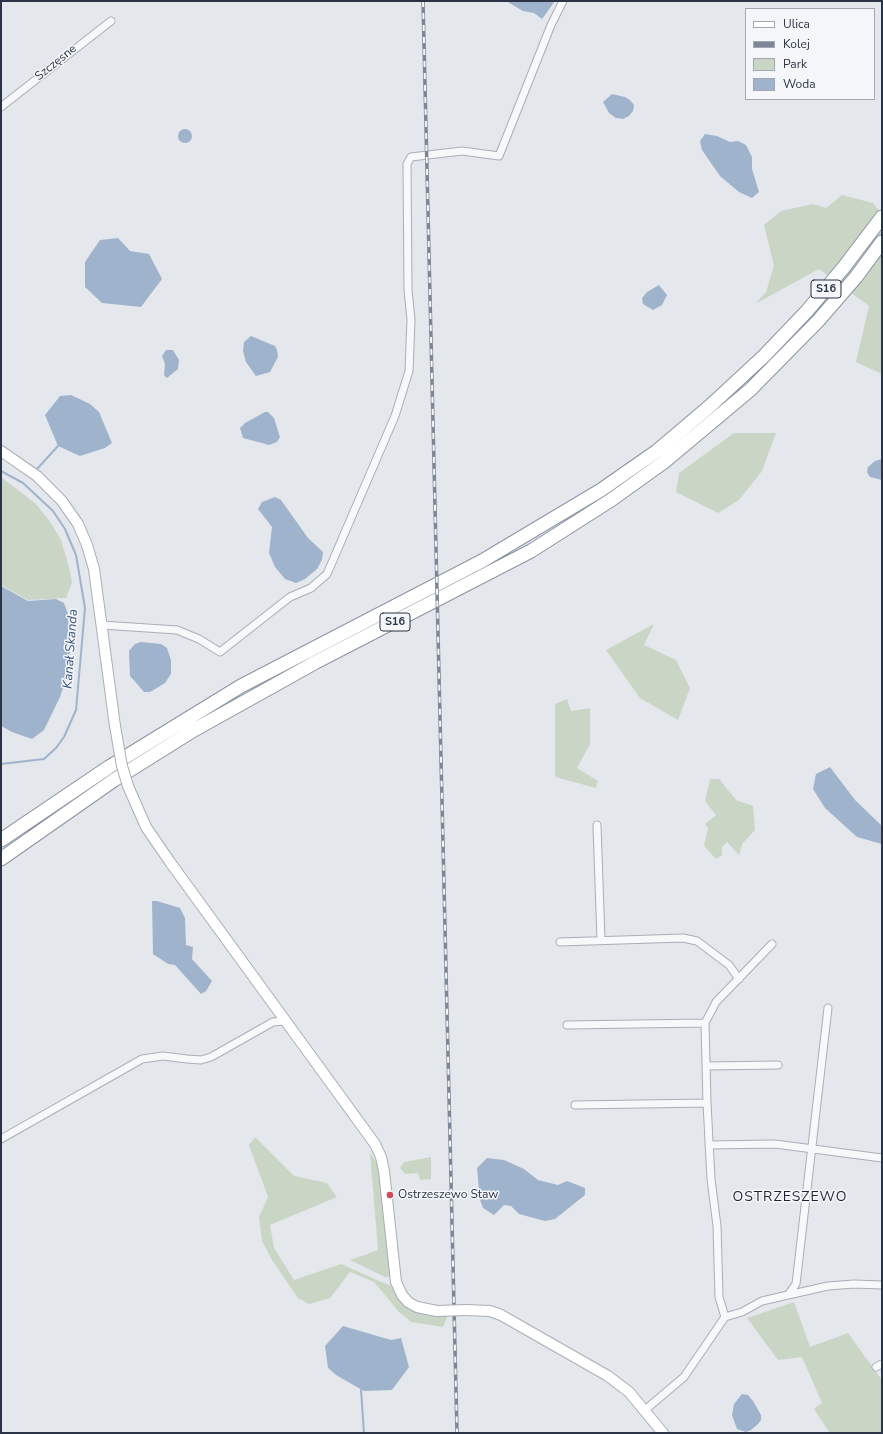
<!DOCTYPE html>
<meta charset="utf-8">
<style>
body{margin:0}
#map{position:relative;width:883px;height:1434px;overflow:hidden;background:#e4e7ec;font-family:"Nunito Sans",sans-serif}
canvas{display:block}
.frame{position:absolute;inset:0;border:2px solid #2b3445;pointer-events:none}
.legend{position:absolute;left:745px;top:8px;width:130px;height:92px;box-sizing:border-box;background:#f4f6f9;border:1px solid #a4a8b1;margin:0;padding:5px 7px;list-style:none;font-size:12px;color:#2b3445}
.legend li{display:flex;align-items:center;gap:8px;height:20px}
.legend b{width:20px;border:1px solid #a4a8b1}
</style>
<div id="map">
<canvas width="883" height="1434"></canvas>
<div class="frame"></div>
<ul class="legend">
<li><b style="height:5px;background:#fff"></b>Ulica</li>
<li><b style="height:5px;background:#7d8696"></b>Kolej</li>
<li><b style="height:11px;background:#c9d6c5"></b>Park</li>
<li><b style="height:11px;background:#9fb4cc"></b>Woda</li>
</ul>
</div>
<script>
const ctx = document.querySelector('canvas').getContext('2d');
ctx.lineJoin = 'round';
function paint(path, color) { ctx.fillStyle = color; ctx.fill(path, 'evenodd'); }
const toPath = rows => new Path2D(rows.map(r => 'M' + r).join(''));
function strokePath(path, color, width, dash) { ctx.strokeStyle = color; ctx.lineWidth = width; ctx.lineCap = dash ? 'butt' : 'round'; ctx.setLineDash(dash || []); ctx.stroke(path); }
function write(font, color, halo, rows, align = 'center') {
  ctx.font = font + ' "Nunito Sans",sans-serif'; ctx.lineWidth = 3; ctx.setLineDash([]); ctx.textBaseline = 'middle'; ctx.strokeStyle = halo; ctx.fillStyle = color; for (const [text, x, y, turn = 0] of rows) {
    ctx.save(); ctx.translate(x, y); ctx.rotate((+turn || 0) * Math.PI / 180); ctx.textAlign = isNaN(turn) ? turn : align; if (halo) ctx.strokeText(text, 0, 0); ctx.fillText(text, 0, 0); ctx.restore();
  }
}
const green = toPath([
 [842,195,873,203,882,214,882,374,856,362,869,306,819,269,755,304,766,292,774,266,764,225,781,211,813,204,826,208],
 [734,433,776,433,762,471,739,500,718,513,676,492,679,473],
 [1,477,36,504,51,523,61,540,69,567,72,582,66,598,28,600,1,585],
 [654,624,644,645,676,660,690,688,678,720,640,698,606,650],
 [567,699,571,711,590,708,590,744,577,768,598,781,596,788,555,777,555,704],
 [710,779,719,779,736,800,753,806,755,830,742,844,739,855,727,842,722,847,722,855,716,859,704,846,708,828,705,824,716,815,705,801],
 [255,1137,294,1176,327,1183,337,1197,270,1225,274,1248,294,1280,341,1264,393,1287,405,1303,448,1315,443,1327,411,1322,399,1312,374,1282,350,1272,330,1298,309,1304,298,1298,272,1260,262,1241,259,1217,268,1197,249,1145],
 [370,1153,380,1168,392,1276,385,1277,350,1260,378,1250],
 [431,1157,431,1179,420,1180,418,1173,405,1174,400,1168,404,1162],
 [794,1302,810,1347,848,1333,882,1380,882,1433,830,1433,814,1409,822,1403,802,1357,778,1360,747,1318]
]);
const water = toPath([
 [506,1,555,1,542,19,534,13,523,11],
 [612,94,625,97,630,100,634,105,633,111,629,116,623,119,616,118,609,113,603,102],
 '178 136a7 7 0 1 1 14 0a7 7 0 1 1-14 0Z',
 [705,134,717,136,730,142,738,141,746,145,752,157,752,169,759,192,752,198,739,192,720,176,702,150,700,141],
 [118,238,130,251,149,254,162,279,141,307,102,303,85,287,85,262,100,240],
 [659,285,667,295,662,305,653,310,643,304,642,298,647,292],
 [251,336,275,346,277,350,278,357,270,372,256,376,246,362,243,351,244,342],
 [166,350,173,350,179,360,178,369,167,378,164,375,165,364,162,356],
 [71,395,90,404,99,412,112,443,105,448,80,456,58,446,45,415,60,396],
 [265,412,268,412,274,418,280,437,277,442,269,445,243,438,240,428,245,423],
 [882,459,882,480,870,477,867,472,868,467,875,461],
 [275,497,281,500,308,538,323,552,322,560,317,569,305,579,296,583,285,579,275,567,269,553,272,527,258,509,262,502],
 [1,586,28,601,56,599,64,603,68,614,70,653,66,679,60,697,44,730,32,739,12,732,1,726],
 [141,642,161,644,167,648,171,660,171,674,165,683,150,692,144,692,130,676,129,651,135,644],
 [830,767,855,800,882,826,882,844,857,837,825,808,813,789,816,774],
 [152,901,157,901,180,908,185,918,186,945,193,947,192,959,212,981,206,991,201,994,175,965,168,964,153,954],
 [487,1158,504,1160,524,1169,538,1180,558,1185,567,1181,585,1188,585,1195,555,1219,545,1221,519,1214,511,1206,504,1205,494,1215,483,1208,480,1200,477,1168],
 [343,1326,391,1340,401,1338,409,1367,392,1390,364,1391,336,1375,328,1368,325,1346],
 [742,1394,748,1395,753,1401,761,1415,761,1420,758,1424,751,1430,746,1432,737,1429,732,1415,734,1404]
]);
const stream = toPath([
 [37,469,58,446],
 [1,471,23,483,53,511,65,529,76,555,85,608,76,710,64,737,56,748,44,759,1,764],
 [361,1390,364,1433]
]);
const street = toPath([
 [1,107,111,21],
 [102,625,177,630,199,639,220,652,290,597,311,588,327,574,395,416,409,371,411,320,408,290,407,164,411,157,462,151,499,156,551,25,563,1],
 [597,825,601,940],
 [560,942,683,938,697,941,729,965,739,979],
 [567,1025,705,1023],
 [706,1066,778,1065],
 [575,1105,707,1103],
 [1,1139,142,1059,163,1056,187,1059,201,1060,211,1057,273,1022,285,1021],
 [709,1145,775,1144,882,1158],
 [788,1295,796,1284,828,1008],
 [725,1317,719,1297,717,1226,711,1179,707,1103,705,1023,716,1002,772,944],
 [876,1367,882,1364],
 [645,1410,684,1377,725,1317,742,1312,762,1301,788,1295,828,1286,854,1284,882,1285]
]);
const secondary = toPath([
 [1,451,37,476,62,501,78,524,87,545,94,569,115,726],
 [128,786,146,827,170,862,375,1144,381,1157,384,1171,396,1282,402,1295,408,1302,417,1307,437,1311],
 [466,1310,490,1311,501,1315,608,1376,629,1392,663,1433]
]);
const highway = toPath([
 [1,840,109,767,241,686,482,561,601,490,657,451,710,406,764,356,807,311,844,267,882,217],
 [1,859,114,780,194,730,316,662,531,551,611,500,664,462,750,390,818,321,856,277,882,242]
]);
const rail = toPath([
 [423,1,457,1433]
]);
const secondaryBridge = toPath([
 [115,726,122,766,128,786],
 [437,1311,466,1310]
]);
const markers = [
 [390,1195,4,"#d1495b"]
];
const shields = [
 [826,289,30],
 [395,622,30]
];
const shieldNames = [
 ["S16",826,289],
 ["S16",395,622]
];
const streetNames = [
 ["Szczęsne",56,63,-39]
];
const poiNames = [
 ["Ostrzeszewo Staw",398,1195]
];
const waterNames = [
 ["Kanał Skanda",71,649,-86]
];
const quarterNames = [
 ["OSTRZESZEWO",790,1198]
];
paint(green, '#c9d6c5');
paint(water, '#9fb4cc');
strokePath(stream, '#9fb4cc', 2);
strokePath(street, '#a9aeb7', 9);
strokePath(secondary, '#a9aeb7', 12);
strokePath(highway, '#8b94a3', 15);
strokePath(street, '#f7f8fa', 7);
strokePath(secondary, '#fff', 10);
strokePath(highway, '#fff', 13);
strokePath(rail, '#7d8696', 3.5);
strokePath(rail, '#f4f6f9', 2, [6]);
strokePath(secondaryBridge, '#a9aeb7', 12, []);
strokePath(secondaryBridge, '#fff', 10);
for (const [x, y, r, color] of markers) { const dot = new Path2D(); dot.arc(x, y, r, 0, 2 * Math.PI); ctx.fillStyle = color; ctx.fill(dot); strokePath(dot, '#f4f6f9', 1.5); }
for (const [x, y, w] of shields) { const box = new Path2D(); box.roundRect(x - w / 2, y - 9, w, 18, 3); ctx.fillStyle = '#f4f6f9'; ctx.fill(box); strokePath(box, '#2b3445', 1); }
write('bold 11px', '#2b3445', null, shieldNames);
write('12px', '#2b3445', '#f4f6f9', streetNames);
write('12px', '#2b3445', '#f4f6f9', poiNames, 'left');
write('italic 13px', '#34527a', '#f4f6f9', waterNames);
ctx.letterSpacing = '1px';
write('14px', '#1d2536', '#f4f6f9', quarterNames);
ctx.letterSpacing = '0px';
</script>
